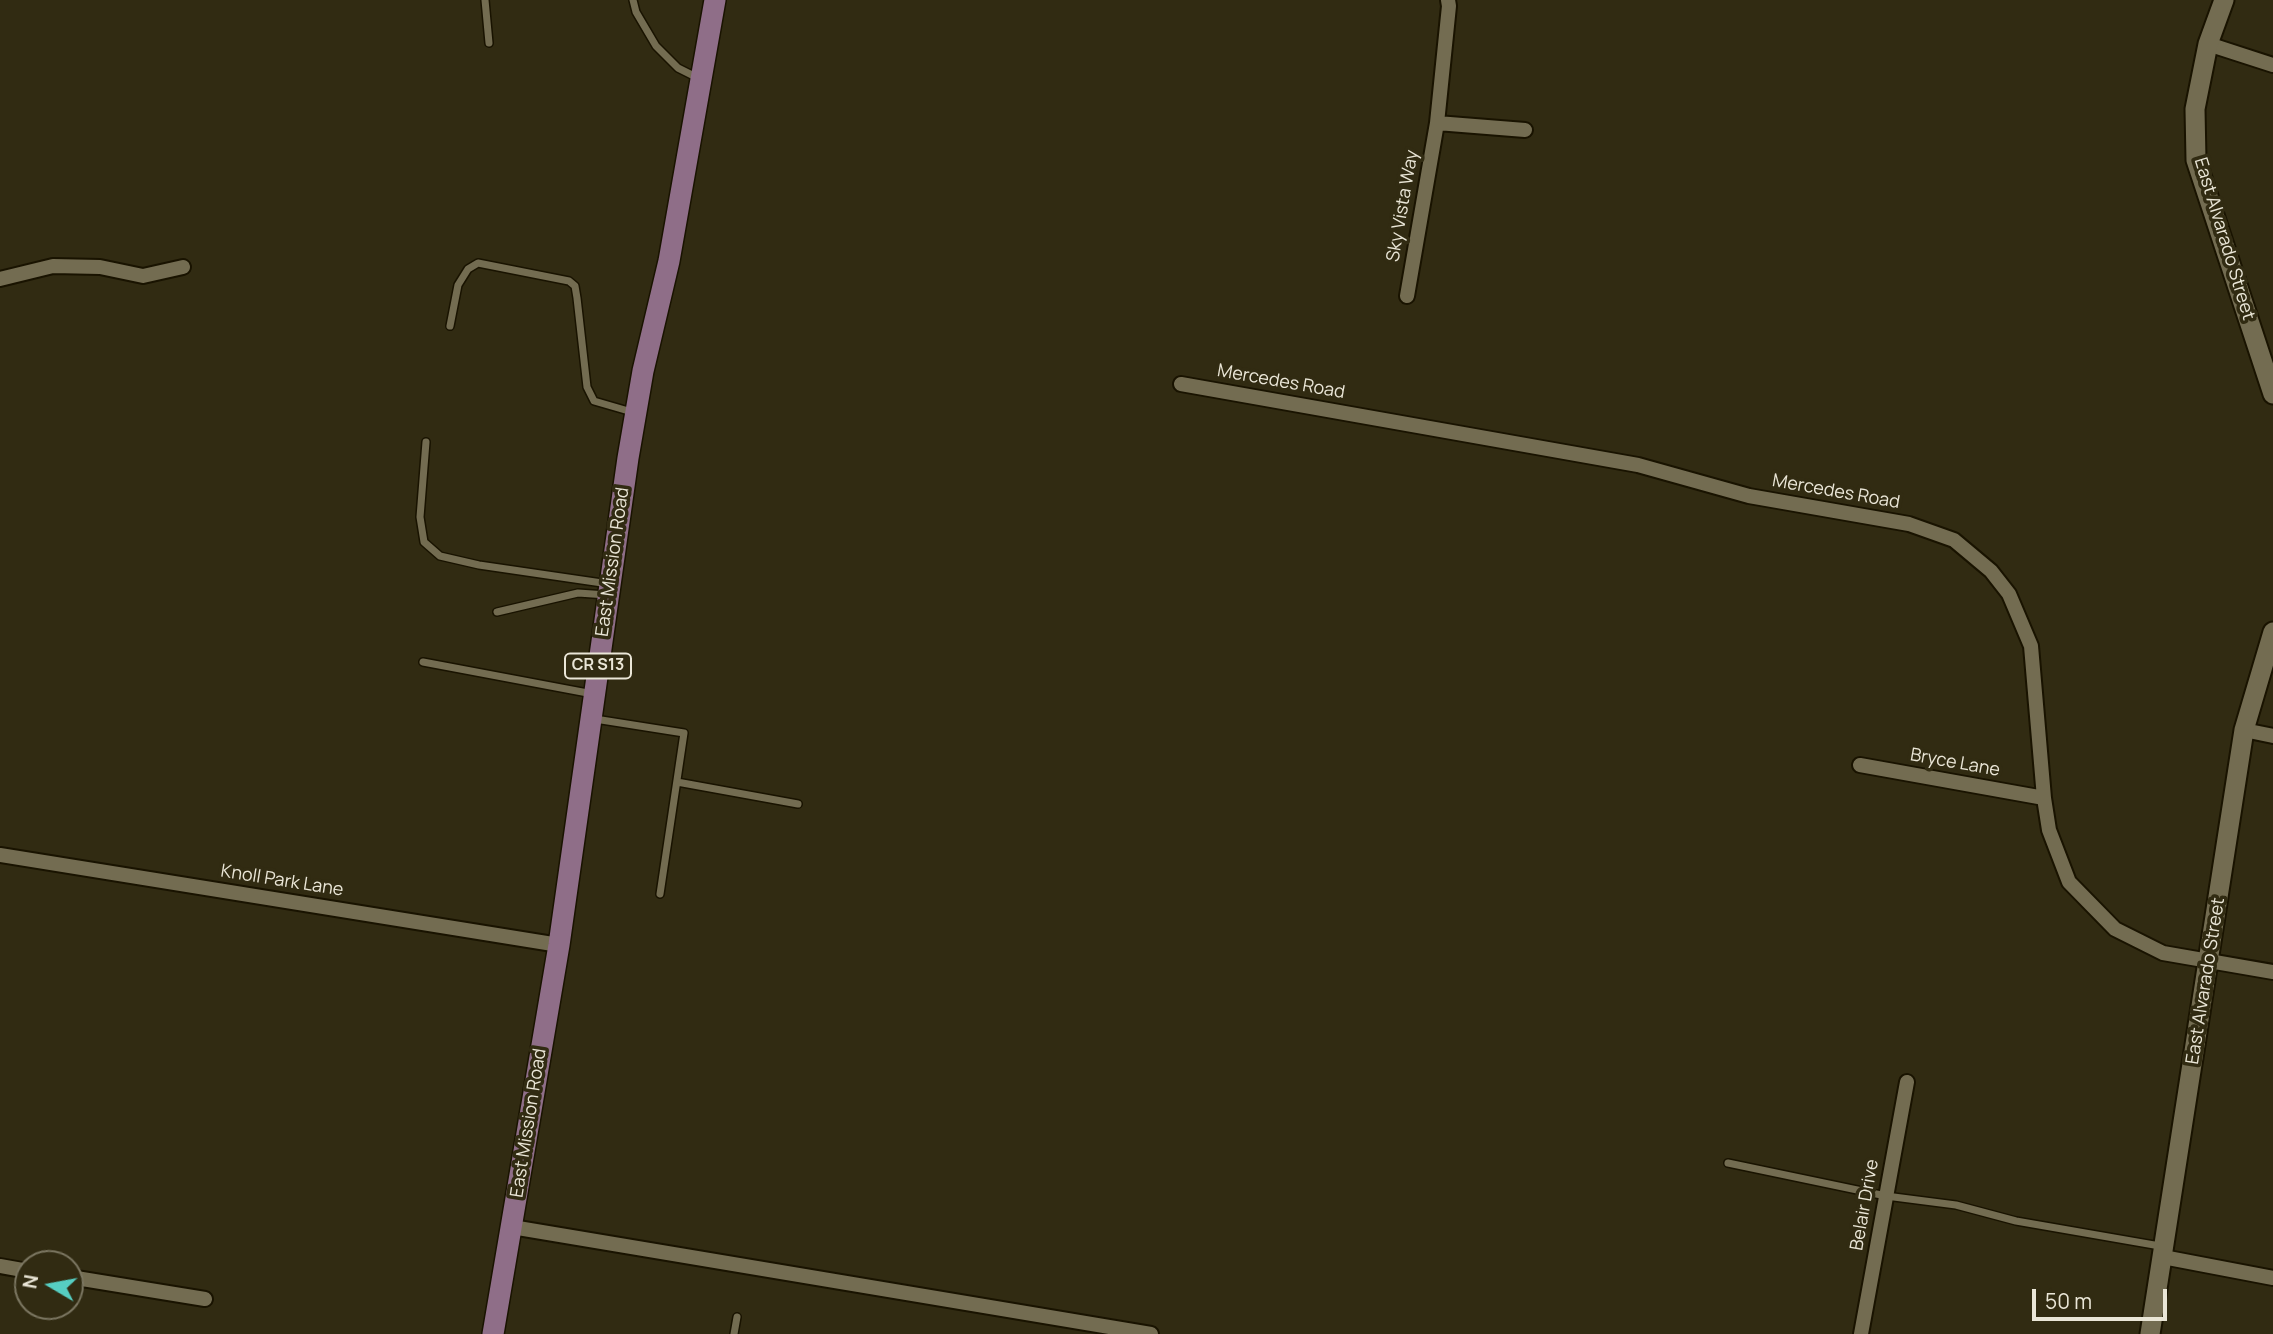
<!DOCTYPE html>
<style>
body{margin:0}
#map{position:relative;width:2273px;height:1334px;overflow:hidden;background:#312b12;font-family:Manrope,sans-serif}
canvas{display:block}
.north{position:absolute;left:14px;top:1250px;width:70px;height:70px;box-sizing:border-box;background:#312b12;border:2px solid #7b7661;border-radius:50%;rotate:280deg;font-size:19px;font-weight:700;line-height:28px;text-align:center;color:#eae6d7}
.north::after{content:'';display:block;margin:auto;width:24px;height:32px;background:#56cec2;clip-path:polygon(50% 0,100% 100%,50% 72%,0 100%)}
.scale{position:absolute;left:2032px;top:1289px;width:135px;height:32px;box-sizing:border-box;border:4px solid #eae6d7;border-top:0;padding-left:9px;font-size:21px;line-height:24px;white-space:nowrap;color:#eae6d7;-webkit-text-stroke:5px #312b12;paint-order:stroke}
</style>
<div id="map">
<canvas width="2273" height="1334"></canvas>
<div class="north">N</div>
<div class="scale">50 m</div>
</div>
<script>
const ctx = document.querySelector('canvas').getContext('2d');
ctx.lineJoin = 'round';
const toPath = rows => new Path2D(rows.map(r => 'M' + r).join(''));
function strokePath(path, color, width, dash) { ctx.strokeStyle = color; ctx.lineWidth = width; ctx.lineCap = dash ? 'butt' : 'round'; ctx.setLineDash(dash || []); ctx.stroke(path); }
function write(font, color, halo, rows, align = 'center') {
  ctx.font = font + ' Manrope,sans-serif'; ctx.lineWidth = 7; ctx.setLineDash([]); ctx.textBaseline = 'middle'; ctx.strokeStyle = halo; ctx.fillStyle = color; for (const [text, x, y, turn = 0] of rows) {
    ctx.save(); ctx.translate(x, y); ctx.rotate((+turn || 0) * Math.PI / 180); ctx.textAlign = isNaN(turn) ? turn : align; if (halo) ctx.strokeText(text, 0, 0); ctx.fillText(text, 0, 0); ctx.restore();
  }
}
const lane = toPath([
 [485,0,489,43],
 [633,0,636,12,656,46,678,68,698,78],
 [450,326,458,285,468,269,478,263,569,281,575,286,577,298,587,387,594,401,632,412],
 [426,442,420,517,424,542,440,556,479,565,609,584],
 [497,612,578,593,607,595],
 [423,662,593,694],
 [595,719,684,733,660,894],
 [677,782,798,804],
 [1728,1163,1886,1196,1956,1205,2016,1221,2160,1246],
 [734,1334,737,1317]
]);
const street = toPath([
 [2208,44,2273,65],
 [1437,123,1525,130],
 [0,279,53,266,100,267,143,276,183,267],
 [1407,296,1437,123,1449,6,1448,0],
 [1181,384,1638,465,1749,496,1909,524,1954,540,1991,571,2009,594,2031,646,2044,798,2049,830,2069,882,2115,929,2163,953,2273,972],
 [2244,730,2273,736],
 [1860,765,2044,798],
 [0,855,559,945],
 [512,1227,1151,1334],
 [2163,1257,2273,1278],
 [0,1266,28,1271],
 [70,1277,205,1299],
 [1861,1334,1907,1082]
]);
const secondary = toPath([
 [2224,0,2208,44,2195,109,2196,160,2273,394],
 [2150,1334,2244,730,2273,632]
]);
const primary = toPath([
 [493,1334,559,945,628,458,643,371,669,261,715,0]
]);
const shields = [
 [598,666,66]
];
const shieldNames = [
 ["CR S13",598,666]
];
const streetNames = [
 ["Sky Vista Way",1403,206,-80],
 ["East Alvarado Street",2224,239,73],
 ["Mercedes Road",1281,382,10],
 ["Mercedes Road",1836,492,10],
 ["East Mission Road",613,562,-82],
 ["Bryce Lane",1955,763,10],
 ["Knoll Park Lane",282,881,9],
 ["East Alvarado Street",2206,981,-81],
 ["East Mission Road",529,1123,-81],
 ["Belair Drive",1865,1205,-80]
];
strokePath(lane, '#191300', 10);
strokePath(street, '#191300', 18);
strokePath(secondary, '#191300', 23);
strokePath(primary, '#191300', 24);
strokePath(lane, '#736c51', 7);
strokePath(street, '#736c51', 14);
strokePath(secondary, '#736c51', 19);
strokePath(primary, '#8f6e88', 21);
for (const [x, y, w] of shields) { const box = new Path2D(); box.roundRect(x - w / 2, y - 12.5, w, 25, 5); ctx.fillStyle = '#312b12'; ctx.fill(box); strokePath(box, '#eae6d7', 2); }
write('bold 16px', '#eae6d7', null, shieldNames);
write('18px', '#eae6d7', '#312b12', streetNames);
</script>
